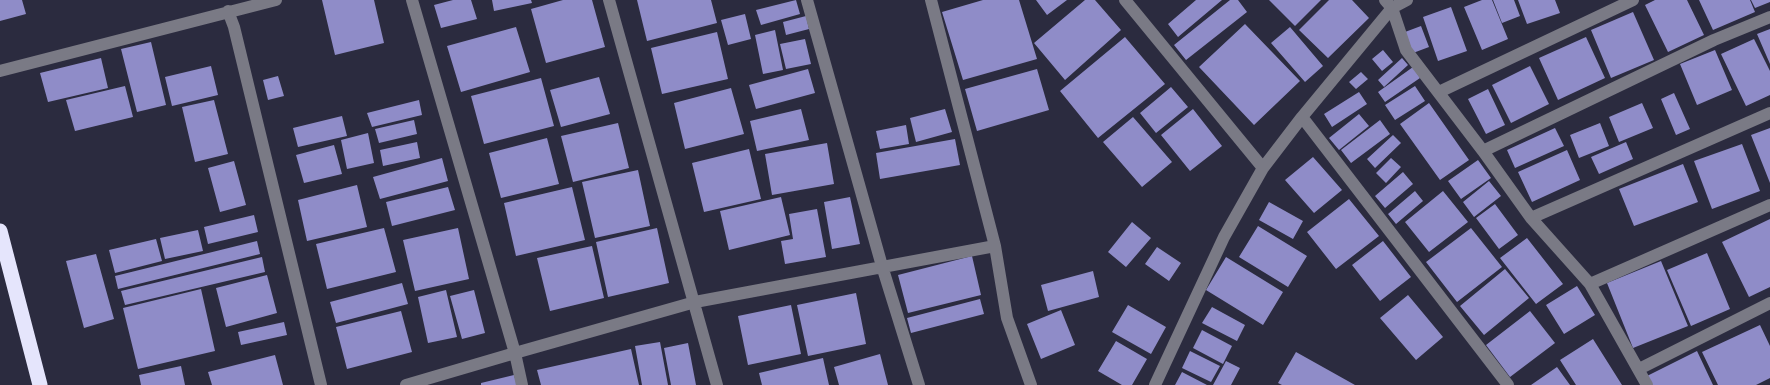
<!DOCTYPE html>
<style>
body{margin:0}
canvas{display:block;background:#2b2b3f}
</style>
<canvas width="1770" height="385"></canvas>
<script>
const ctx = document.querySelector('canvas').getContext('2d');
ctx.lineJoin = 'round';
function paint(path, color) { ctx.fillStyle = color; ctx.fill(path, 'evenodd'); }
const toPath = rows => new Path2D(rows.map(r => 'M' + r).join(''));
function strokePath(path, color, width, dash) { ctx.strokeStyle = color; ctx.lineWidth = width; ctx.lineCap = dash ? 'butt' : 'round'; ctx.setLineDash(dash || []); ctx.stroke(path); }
const building = toPath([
 [0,0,22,0,26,14,0,21],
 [322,0,374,0,384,43,335,55],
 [453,0,471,0,477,19,441,28,434,5],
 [492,0,531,0,532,3,494,11],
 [563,0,592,0,605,47,546,63,531,9],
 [637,0,711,0,717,23,647,41],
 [796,0,800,14,761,25,756,10],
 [983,0,1019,0,1037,59,963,80,942,12],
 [1036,0,1067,0,1047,15],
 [1085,0,1095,0,1121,30,1065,80,1034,43],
 [1196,0,1222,0,1178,37,1168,24],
 [1230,0,1238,0,1247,12,1186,60,1174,45],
 [1269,0,1321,0,1295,26],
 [1329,0,1352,0,1369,18,1328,58,1299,30],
 [1482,0,1492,0,1508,39,1482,50,1464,7],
 [1493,0,1514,0,1520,16,1502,23],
 [1518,0,1555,0,1560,13,1527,24],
 [1655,0,1687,0,1704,35,1668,52,1645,5],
 [1699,0,1750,0,1755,12,1713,30],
 [1751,0,1770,0,1770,2,1755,8],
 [1451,7,1467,51,1438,61,1423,17],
 [1633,12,1654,60,1611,78,1591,30],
 [745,14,751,39,728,45,721,20],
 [806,16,809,29,786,35,783,22],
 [1245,24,1300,81,1254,125,1199,67],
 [1421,26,1429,47,1413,53,1405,32],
 [516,27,530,72,461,92,447,46],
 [1290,27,1323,66,1305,82,1271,43],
 [1770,29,1770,64,1757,34],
 [775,30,783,70,763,74,755,35],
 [717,32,728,79,662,94,651,48],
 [1125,37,1165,84,1098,138,1060,91],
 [1586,37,1605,78,1558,100,1539,58],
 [805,39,811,64,786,69,780,44],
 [1754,39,1770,71,1770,95,1746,106,1721,54],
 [151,42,166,105,137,112,121,49],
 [1383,50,1393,62,1382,71,1372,59],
 [1715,50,1732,90,1697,105,1680,64],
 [101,58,108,88,48,102,40,73],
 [1402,58,1408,65,1384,87,1378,80],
 [211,66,218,95,172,106,165,77],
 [1530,66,1549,104,1511,123,1492,85],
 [1413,67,1420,78,1385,102,1378,92],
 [808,69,815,93,756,109,749,85],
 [1037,69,1049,110,977,131,965,89],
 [1361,72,1368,79,1356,89,1349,82],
 [278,76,284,96,268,100,263,80],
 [599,77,610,114,561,127,550,90],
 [541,78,554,126,484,144,471,96],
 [125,86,133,117,75,131,66,100],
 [1415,86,1425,101,1395,120,1385,105],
 [1171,87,1188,107,1156,133,1140,113],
 [731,88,744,134,685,149,674,103],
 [1488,89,1505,125,1486,134,1468,99],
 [1359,92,1367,104,1332,127,1324,114],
 [1674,93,1690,129,1676,135,1661,99],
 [214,100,228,154,195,162,182,107],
 [419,100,422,115,372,127,367,113],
 [1429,103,1469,160,1440,180,1400,124],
 [1642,103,1653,128,1619,142,1609,117],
 [801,109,809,140,757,151,750,121],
 [945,109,952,132,916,142,910,118],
 [1193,109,1222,146,1190,171,1161,135],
 [1359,114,1369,126,1339,150,1329,138],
 [342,116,347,136,298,147,293,128],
 [1133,117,1172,162,1142,187,1103,142],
 [414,120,417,134,379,143,375,129],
 [1380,120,1390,134,1351,163,1341,150],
 [618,123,629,168,573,182,561,136],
 [1600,123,1609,146,1579,158,1570,135],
 [906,125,909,144,880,149,876,131],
 [1555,128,1564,146,1515,168,1507,150],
 [1770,128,1770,183,1751,135],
 [368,133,374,163,347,169,341,140],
 [1393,135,1401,143,1375,168,1367,159],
 [547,138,559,184,501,198,489,153],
 [955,139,960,165,880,179,876,153],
 [417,142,420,158,383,166,380,150],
 [1626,142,1633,159,1599,174,1591,157],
 [827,143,834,184,772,195,765,154],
 [1742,144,1760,191,1712,209,1694,161],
 [334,145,342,174,304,183,296,155],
 [749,149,761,199,704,212,692,163],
 [1567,150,1580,180,1532,202,1518,172],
 [1313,157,1342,190,1314,213,1285,180],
 [442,158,448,181,380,199,373,177],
 [1391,158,1401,167,1386,183,1376,173],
 [1478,160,1491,178,1461,199,1448,181],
 [234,161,246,205,220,212,208,168],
 [1683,164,1698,202,1634,226,1619,189],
 [638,170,650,226,595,238,582,182],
 [1403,172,1413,184,1385,208,1375,196],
 [1489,181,1501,196,1474,217,1463,202],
 [357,185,367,227,307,241,298,200],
 [448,187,455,210,392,226,386,202],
 [572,187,585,240,516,256,504,203],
 [1415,191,1423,201,1396,224,1388,214],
 [1443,191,1468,222,1429,252,1405,222],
 [781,197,790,235,729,250,720,211],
 [850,197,860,244,832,249,824,202],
 [1349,199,1379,236,1336,269,1307,232],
 [1269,202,1303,221,1293,239,1259,220],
 [1495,204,1518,235,1499,249,1476,218],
 [817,209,826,257,785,264,781,241,793,239,789,214],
 [254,215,258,232,208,244,204,227],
 [1770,219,1770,287,1749,297,1722,242],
 [1132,222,1151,238,1126,267,1108,252],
 [1258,226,1307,256,1288,287,1239,257],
 [384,228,396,272,327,289,316,244],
 [458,228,469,279,415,291,403,240],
 [657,228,669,283,608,297,596,242],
 [1471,228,1502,267,1457,302,1426,262],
 [198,230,203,251,165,259,160,238],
 [1527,238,1563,284,1536,304,1500,258],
 [156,239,162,261,115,273,109,250],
 [257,241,260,254,118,289,115,276],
 [1383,241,1411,277,1380,301,1352,265],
 [592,246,604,298,550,311,537,258],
 [1157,247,1181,263,1169,281,1145,264],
 [1707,253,1730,309,1691,326,1667,270],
 [96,254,114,319,84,328,66,261],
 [972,256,981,295,908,313,898,275],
 [262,257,265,272,125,305,121,291],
 [1226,257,1283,292,1263,325,1206,290],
 [1661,261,1688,326,1633,348,1607,283],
 [1505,269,1529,298,1484,335,1460,306],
 [1093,271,1099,297,1048,311,1041,285],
 [267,275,277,313,226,327,216,288],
 [402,283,408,304,336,323,330,302],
 [1577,286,1595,315,1564,334,1546,305],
 [201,289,215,351,138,369,123,308],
 [446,290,457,337,428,343,418,297],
 [474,290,485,333,462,339,450,296],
 [856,293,866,344,808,356,797,305],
 [1408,295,1443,337,1416,360,1380,318],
 [980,299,984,314,911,333,907,318],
 [791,305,801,354,748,365,738,316],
 [1128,305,1166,327,1151,354,1112,332],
 [1212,307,1245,325,1237,341,1202,323],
 [1061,310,1075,345,1041,359,1027,324],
 [401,311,412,352,347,369,336,327],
 [1530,311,1555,343,1510,377,1486,345],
 [284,322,287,335,241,345,238,332],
 [1760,325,1770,346,1770,378,1756,385,1718,385,1702,352],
 [1202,330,1232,346,1223,364,1193,348],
 [1593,339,1622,385,1576,385,1560,360],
 [1116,341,1147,359,1132,385,1122,385,1098,371],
 [660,342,668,385,642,385,635,346],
 [688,343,696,385,671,385,664,348],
 [631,349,639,385,541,385,537,370],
 [1190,351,1220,366,1211,382,1182,368],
 [1697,351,1713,385,1651,385,1647,376],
 [1296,352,1355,385,1282,385,1278,383],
 [880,354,888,385,839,385,834,367],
 [275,355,283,385,212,385,208,372],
 [823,358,829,385,762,385,759,373],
 [1226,361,1240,368,1231,385,1213,385],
 [181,366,185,385,141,385,139,375],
 [1557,367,1570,385,1531,385],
 [1182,372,1207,385,1175,385],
 [514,375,517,385,481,385,481,383]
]);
const minor = toPath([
 [609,0,717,385],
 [807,0,882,266,919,385],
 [931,0,995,246,1007,318,1031,385],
 [1125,0,1263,168],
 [1385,0,1392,8,1407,0],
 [228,11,234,27,321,385],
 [0,71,276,0],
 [1439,92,1633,0],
 [1302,117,1508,385],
 [1483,151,1714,40,1770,17],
 [1531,218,1770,113],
 [1590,284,1647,385],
 [1639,369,1770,303],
 [406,385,515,353,412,0],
 [522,385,515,353,695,302,995,246],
 [1155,385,1224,237,1263,168,1302,117,1392,8,1406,50,1483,151,1531,218,1590,284,1770,205]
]);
const highway = toPath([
 [0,231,40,385]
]);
paint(building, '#8f8cc8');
strokePath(minor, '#7a7a85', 12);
strokePath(highway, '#e5e5fc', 15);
</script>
